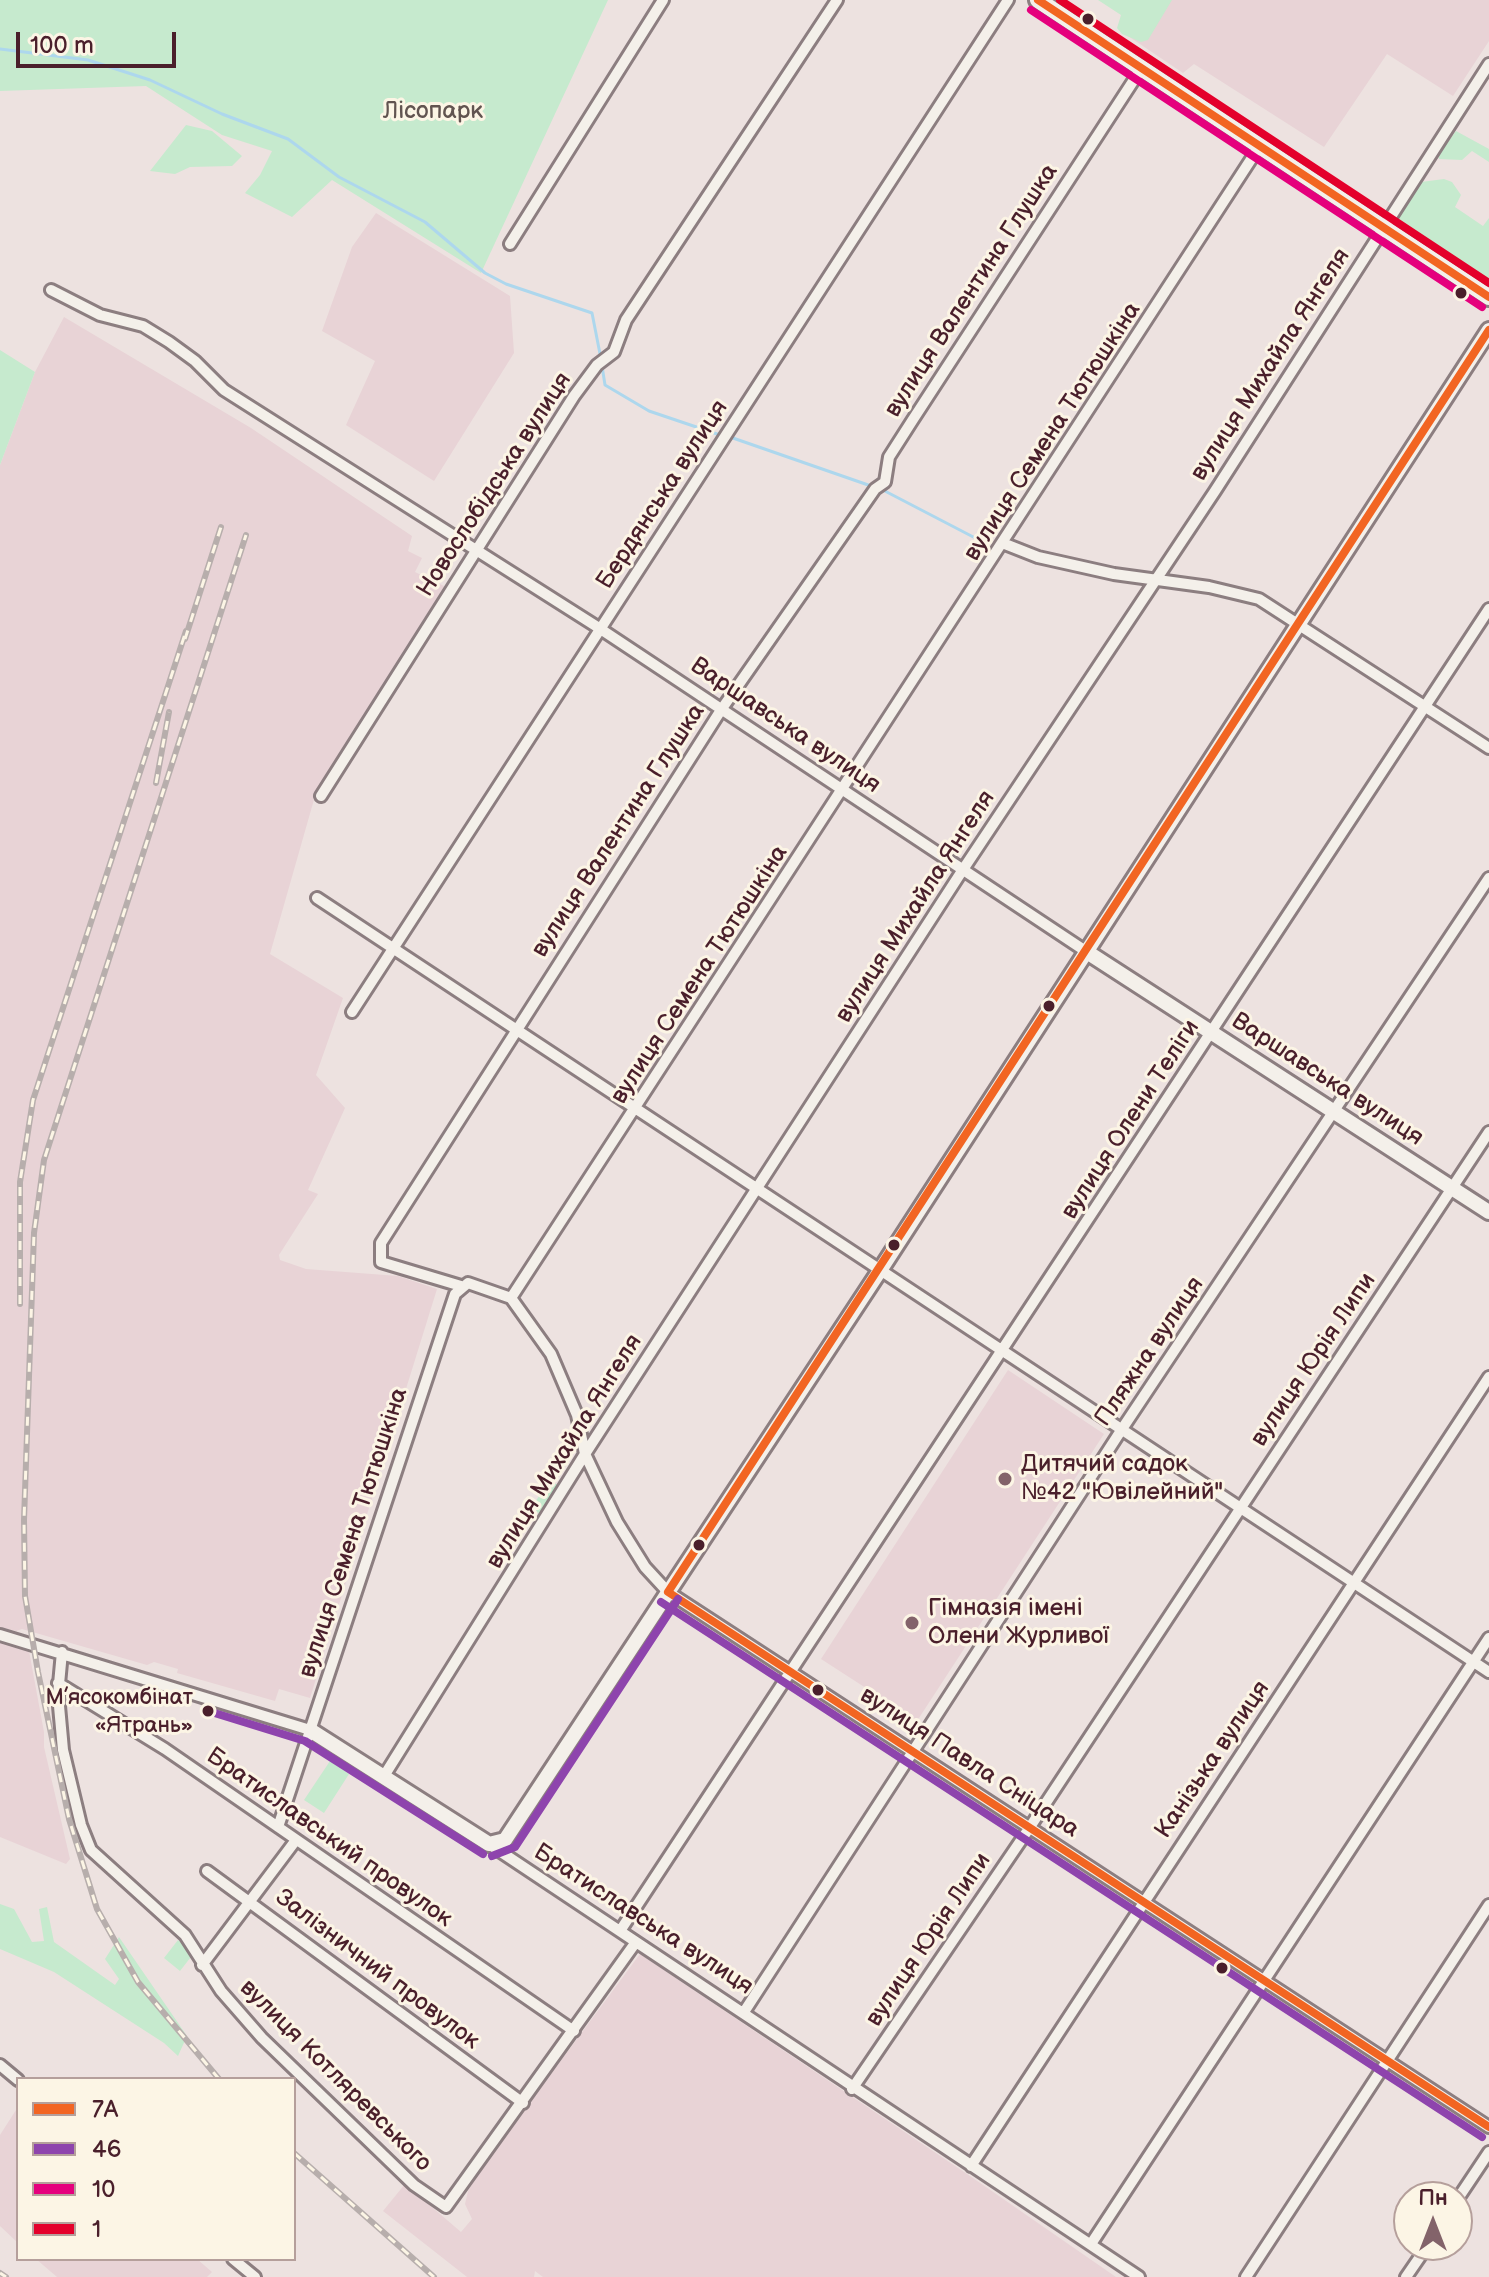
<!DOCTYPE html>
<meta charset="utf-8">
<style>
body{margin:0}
#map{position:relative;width:1489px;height:2277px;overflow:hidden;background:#ede2e0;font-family:"Balsamiq Sans",sans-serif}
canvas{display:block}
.legend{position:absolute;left:16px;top:2077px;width:280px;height:184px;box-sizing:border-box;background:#fcf5e5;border:2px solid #b59f9b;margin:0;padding:10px 14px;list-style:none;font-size:24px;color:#4a1f2b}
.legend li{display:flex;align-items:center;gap:16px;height:40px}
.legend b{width:40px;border:2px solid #b59f9b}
.north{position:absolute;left:1393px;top:2181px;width:80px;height:80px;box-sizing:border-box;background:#fcf5e5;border:2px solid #b59f9b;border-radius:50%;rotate:0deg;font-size:22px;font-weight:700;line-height:32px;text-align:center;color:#4a1f2b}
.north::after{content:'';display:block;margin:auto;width:28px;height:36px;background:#83636a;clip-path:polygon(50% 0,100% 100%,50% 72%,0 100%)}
.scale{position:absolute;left:16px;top:32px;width:160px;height:36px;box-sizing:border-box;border:4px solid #4a1f2b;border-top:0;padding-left:10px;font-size:24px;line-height:28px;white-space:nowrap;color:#4a1f2b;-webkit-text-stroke:6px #fcf5e5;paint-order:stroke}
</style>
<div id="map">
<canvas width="1489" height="2277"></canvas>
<ul class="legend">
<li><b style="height:10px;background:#f26522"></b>7А</li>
<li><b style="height:10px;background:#8e44ad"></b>46</li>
<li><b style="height:10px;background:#e5007d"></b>10</li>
<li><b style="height:10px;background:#e4002b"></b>1</li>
</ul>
<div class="north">Пн</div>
<div class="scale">100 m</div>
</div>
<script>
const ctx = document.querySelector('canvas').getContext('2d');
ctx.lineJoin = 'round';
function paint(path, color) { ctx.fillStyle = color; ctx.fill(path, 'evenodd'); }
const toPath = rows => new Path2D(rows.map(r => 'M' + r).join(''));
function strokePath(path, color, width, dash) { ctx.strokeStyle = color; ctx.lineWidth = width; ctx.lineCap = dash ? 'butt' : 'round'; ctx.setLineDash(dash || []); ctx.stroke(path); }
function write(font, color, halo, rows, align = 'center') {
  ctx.font = font + ' "Balsamiq Sans",sans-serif'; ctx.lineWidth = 6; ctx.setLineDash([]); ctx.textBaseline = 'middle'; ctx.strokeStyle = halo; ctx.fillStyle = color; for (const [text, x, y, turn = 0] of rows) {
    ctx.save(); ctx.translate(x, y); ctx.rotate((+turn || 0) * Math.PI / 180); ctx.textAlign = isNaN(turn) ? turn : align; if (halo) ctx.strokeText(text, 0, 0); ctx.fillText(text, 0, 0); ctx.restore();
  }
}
const built = toPath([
 [1152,0,1489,0,1489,41,1453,96,1387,54,1324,147,1194,64,1183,73,1128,36],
 [376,213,510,296,514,353,434,481,346,425,375,361,322,331,352,247],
 [64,317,251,428,412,536,408,551,422,558,415,572,446,587,315,796,270,954,343,998,316,1075,345,1108,308,1190,318,1194,279,1255,280,1260,306,1269,398,1276,437,1289,310,1698,279,1689,275,1701,177,1673,178,1669,154,1662,147,1665,22,1629,16,1631,0,1627,0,465,35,372],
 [1008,1370,1104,1434,917,1721,821,1659],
 [0,1641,29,1651,44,1732,44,1747,70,1859,66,1864,0,1837],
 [640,1954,970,2176,1116,2277,543,2277,535,2271,534,2277,467,2277,383,2211,405,2184,461,2232,472,2219,465,2204,470,2183],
 [16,2110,18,2112,18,2243,0,2226,0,2135],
 [36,2259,197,2259,212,2272,207,2277,57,2277]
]);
const green = toPath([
 [0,0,608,0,481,273,332,180,292,217,245,193,260,175,272,151,222,135,146,86,0,91],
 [1098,0,1172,0,1148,40,1141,42,1122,34,1117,28,1121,15],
 [186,125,212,131,242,156,232,166,190,167,175,174,150,171],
 [1456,131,1489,149,1489,162,1472,151,1462,160,1439,159,1438,155],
 [1444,179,1452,182,1461,195,1455,207,1483,226,1489,218,1489,288,1398,227,1397,219,1421,182],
 [0,350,35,372,0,465],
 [550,1480,559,1486,540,1514,531,1508],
 [330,1761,349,1774,324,1813,304,1800],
 [0,1904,14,1909,32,1942,44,1941,39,1909,47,1907,54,1942,115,1985,119,1979,105,1959,119,1937,187,2036,178,2056,164,2043,54,1972,0,1949],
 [178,1940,194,1953,180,1971,164,1958]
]);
const stream = toPath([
 [0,49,88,60,150,80,222,114,288,139,339,177,425,222,485,273,506,284,592,313,601,359],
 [602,366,605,385,649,411,723,436],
 [730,437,874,487],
 [881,489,981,541]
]);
const street = toPath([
 [510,244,663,0],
 [51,290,100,315,143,326,169,342,195,361,224,390,599,628,1087,952],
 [1005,544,1038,557,1114,574,1209,587,1259,599,1489,748],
 [321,796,574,396,597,365,614,352,626,320,837,0],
 [317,898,1489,1672],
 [352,1012,1008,0],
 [461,1286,381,1262,381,1243,721,710,875,489,885,482,889,457,912,421,1141,69],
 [511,1298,1259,147],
 [511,1298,551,1354,577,1415,585,1454,617,1522,645,1567,668,1592,1489,2127],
 [0,1635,310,1730],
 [62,1652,58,1695,63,1750,81,1825,91,1850,185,1935,221,1991,262,2038,414,2185,446,2207,636,1942],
 [58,1683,165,1749,574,2031],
 [384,1776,585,1454,962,871,1215,491,1489,64],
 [278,1827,455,1294,468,1283,511,1298],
 [489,1844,1139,2277],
 [207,1871,523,2103],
 [620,1931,1489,609],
 [202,1965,296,1840],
 [744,2012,1122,1429,1489,878],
 [0,2065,18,2080],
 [852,2089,1030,1827,1489,1132],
 [971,2166,1489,1377],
 [1457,2200,1489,2152],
 [1091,2244,1489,1638],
 [233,2259,255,2277],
 [1246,2277,1489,1905],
 [1406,2277,1428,2245]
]);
const secondary = toPath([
 [1087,952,1489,1212],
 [310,1730,489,1844,505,1840,881,1269,1489,330]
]);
const primary = toPath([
 [1038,0,1489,297]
]);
const rail = toPath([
 [185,639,221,527],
 [156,783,169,712],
 [20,1304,20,1182,33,1100,186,631],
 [219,2079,138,1982,97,1909,69,1819,38,1672,25,1596,24,1520,34,1233,44,1160,246,535],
 [294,2153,434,2277],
 [0,2273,6,2277]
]);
const bus1 = toPath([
 [1038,0,1489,297],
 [668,1592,1489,330],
 [668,1592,1489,2127]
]);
const bus2 = toPath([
 [661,1602,1482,2137],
 [208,1711,305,1741,483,1854],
 [492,1856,515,1847,678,1599]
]);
const bus3 = toPath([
 [1031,10,1482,307]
]);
const bus4 = toPath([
 [1060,0,1489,283]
]);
const markers = [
 [1088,19,7,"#4a1f2b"],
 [1461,293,7,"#4a1f2b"],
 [1049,1006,7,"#4a1f2b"],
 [894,1245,7,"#4a1f2b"],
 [1005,1479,8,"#83636a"],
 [699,1545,7,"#4a1f2b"],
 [912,1623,8,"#83636a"],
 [818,1690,7,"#4a1f2b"],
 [208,1711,7,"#4a1f2b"],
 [1222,1968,7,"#4a1f2b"]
];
const busNames = [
 ["М’ясокомбінат",193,1698],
 ["«Ятрань»",193,1726]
];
const parkNames = [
 ["Лісопарк",433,112]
];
const streetNames = [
 ["вулиця Валентина Глушка",972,291,-57],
 ["вулиця Михайла Янгеля",1271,365,-57],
 ["вулиця Семена Тютюшкіна",1053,432,-57],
 ["Новослобідська вулиця",495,485,-57],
 ["Бердянська вулиця",663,495,-57],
 ["Варшавська вулиця",785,726,34],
 ["вулиця Валентина Глушка",619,831,-57],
 ["вулиця Михайла Янгеля",916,907,-57],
 ["вулиця Семена Тютюшкіна",700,975,-57],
 ["Варшавська вулиця",1327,1080,33],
 ["вулиця Олени Теліги",1131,1120,-57],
 ["Пляжна вулиця",1150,1352,-56],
 ["вулиця Юрія Липи",1314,1360,-56],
 ["вулиця Михайла Янгеля",565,1452,-58],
 ["вулиця Семена Тютюшкіна",354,1533,-72],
 ["Канізька вулиця",1213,1760,-56],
 ["вулиця Павла Сніцара",969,1763,33],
 ["Братиславський провулок",329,1838,35],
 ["Братиславська вулиця",643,1920,33],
 ["вулиця Юрія Липи",929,1940,-56],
 ["Залізничний провулок",377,1970,37],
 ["вулиця Котляревського",335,2076,45]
];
const poiNames = [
 ["Дитячий садок",1021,1465],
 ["№42 \"Ювілейний\"",1021,1493],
 ["Гімназія імені",928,1609],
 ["Олени Журливої",928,1637]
];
paint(built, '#e8d3d6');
paint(green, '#c6eace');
strokePath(stream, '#add7ed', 3);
strokePath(street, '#8c7e80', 16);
strokePath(secondary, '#8c7e80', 20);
strokePath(primary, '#8c7e80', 22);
strokePath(street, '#f4f0ea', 10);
strokePath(secondary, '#f4f0ea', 14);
strokePath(primary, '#f4f0ea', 16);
strokePath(rail, '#b7aeac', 6);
strokePath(rail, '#fcf5e5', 3, [9]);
strokePath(bus1, '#f26522', 8);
strokePath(bus2, '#8e44ad', 8);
strokePath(bus3, '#e5007d', 8);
strokePath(bus4, '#e4002b', 8);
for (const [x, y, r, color] of markers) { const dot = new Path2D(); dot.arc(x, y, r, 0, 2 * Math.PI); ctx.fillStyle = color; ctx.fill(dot); strokePath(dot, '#fcf5e5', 3); }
write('22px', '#4a1f2b', '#fcf5e5', busNames, 'right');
write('24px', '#615450', '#fcf5e5', parkNames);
write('24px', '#4a1f2b', '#fcf5e5', streetNames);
write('24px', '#4a1f2b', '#fcf5e5', poiNames, 'left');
</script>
